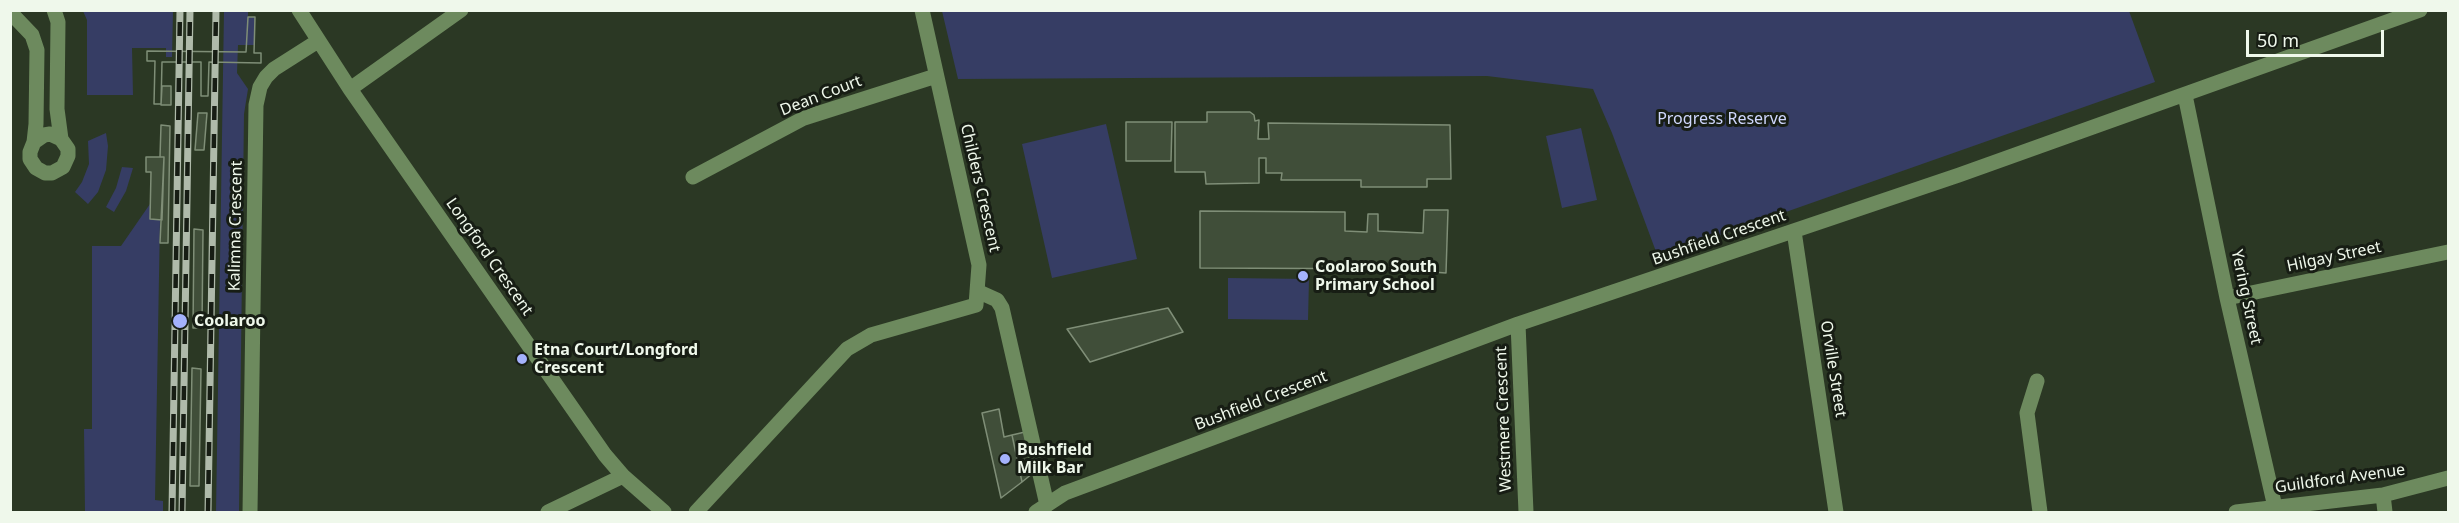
<!DOCTYPE html>
<style>
body{margin:0}
#map{position:relative;width:2459px;height:523px;overflow:hidden;background:#2b3824;font-family:"Noto Sans",sans-serif}
canvas{display:block}
.frame{position:absolute;inset:0;border:12px solid #eff8eb;pointer-events:none}
.scale{position:absolute;left:2246px;top:30px;width:138px;height:27px;box-sizing:border-box;border:3px solid #eff8eb;border-top:0;padding-left:8px;font-size:18px;line-height:21px;white-space:nowrap;color:#eff8eb;-webkit-text-stroke:4px #171d14;paint-order:stroke}
</style>
<div id="map">
<canvas width="2459" height="523"></canvas>
<div class="frame"></div>
<div class="scale">50 m</div>
</div>
<script>
const ctx = document.querySelector('canvas').getContext('2d');
ctx.lineJoin = 'round';
function paint(path, color) { ctx.fillStyle = color; ctx.fill(path, 'evenodd'); }
const toPath = rows => new Path2D(rows.map(r => 'M' + r).join(''));
function strokePath(path, color, width, dash) { ctx.strokeStyle = color; ctx.lineWidth = width; ctx.lineCap = dash ? 'butt' : 'round'; ctx.setLineDash(dash || []); ctx.stroke(path); }
function write(font, color, halo, rows, align = 'center') {
  ctx.font = font + ' "Noto Sans",sans-serif'; ctx.lineWidth = 6; ctx.setLineDash([]); ctx.textBaseline = 'middle'; ctx.strokeStyle = halo; ctx.fillStyle = color; for (const [text, x, y, turn = 0] of rows) {
    ctx.save(); ctx.translate(x, y); ctx.rotate((+turn || 0) * Math.PI / 180); ctx.textAlign = isNaN(turn) ? turn : align; if (halo) ctx.strokeText(text, 0, 0); ctx.fillText(text, 0, 0); ctx.restore();
  }
}
const green = toPath([
 [83,11,173,11,172,57,166,57,166,48,132,48,133,95,87,95,87,20],
 [224,11,248,11,248,17,255,17,254,45,238,45,237,73,248,89,244,114,239,512,216,512],
 [942,11,2129,11,2155,82,1658,257,1612,133,1593,89,1487,76,958,79],
 [1106,124,1137,259,1052,278,1022,144],
 [1581,128,1597,200,1562,208,1546,136],
 [106,133,108,146,106,170,98,192,88,204,75,192,82,182,89,164,88,141],
 [122,167,133,168,126,191,114,212,106,207,116,188],
 [150,204,150,219,160,220,155,500,163,501,163,512,85,512,84,429,92,429,92,246,121,246],
 [1228,278,1309,279,1308,320,1228,319]
]);
const building = toPath([
 [248,17,255,17,254,53,261,53,261,63,209,62,208,96,201,96,201,62,162,62,161,104,154,104,155,61,147,61,147,51,246,52,248,17],
 [248,17,255,17,254,53,261,53,261,63,209,62,208,96,201,96,201,62,162,62,161,104,154,104,155,61,147,61,147,51,246,52,248,17],
 [162,86,171,86,171,105,161,105,162,86],
 [1207,112,1250,112,1254,115,1255,121,1259,120,1258,139,1269,139,1268,123,1450,125,1451,179,1427,179,1427,187,1361,187,1361,180,1281,180,1282,173,1266,173,1266,158,1259,158,1259,183,1206,184,1205,172,1175,172,1175,122,1207,122,1207,112],
 [198,113,207,113,204,150,195,150,198,113],
 [1126,122,1172,122,1171,161,1126,161,1126,122],
 [161,125,170,126,168,243,160,243,164,157,160,157,161,125],
 [146,157,164,157,162,220,150,219,151,172,146,172,146,157],
 [1424,210,1448,210,1446,273,1432,272,1432,263,1424,264,1424,269,1200,268,1200,211,1345,212,1345,231,1367,232,1368,214,1378,214,1378,231,1423,233,1424,210],
 [194,229,203,230,202,328,193,328,194,229],
 [1168,308,1183,332,1090,362,1067,329,1168,308],
 [192,368,201,369,199,486,190,486,192,368],
 [999,409,1004,437,1012,435,1022,482,1001,498,982,413,999,409],
 [1025,432,1033,473,1022,482,1012,435,1025,432]
]);
const minor = toPath([
 [54,10,58,22,57,109,61,139],
 [299,10,350,89,605,455,623,476,664,512],
 [10,12,32,35,37,50,36,124,34,142,30,152,30,159,36,168,45,173,52,173,63,167,68,156,68,149,61,139,50,134,44,135,34,142],
 [350,89,461,10],
 [2185,95,2227,298,2275,507],
 [693,177,804,118,936,76],
 [1794,231,1836,512],
 [977,291,997,300,1002,308,1047,505],
 [2227,298,2448,252],
 [1518,324,1526,512],
 [2037,381,2027,413,2040,512],
 [2383,495,2385,512],
 [250,512,256,105,260,87,266,77,274,69,318,41],
 [548,512,623,476],
 [696,512,847,349,871,335,976,305,979,265,922,10],
 [1036,512,1065,493,1518,324,1959,175,2420,10],
 [2236,512,2383,495,2448,478]
]);
const rail = toPath([
 [172,512,180,10],
 [182,512,190,10],
 [208,512,216,10]
]);
const markers = [
 [1303,276,6,"#a4b2fc"],
 [180,321,8,"#a4b2fc"],
 [522,359,6,"#a4b2fc"],
 [1005,459,6,"#a4b2fc"]
];
const streetNames = [
 ["Dean Court",821,96,-21],
 ["Childers Crescent",980,188,77],
 ["Kalimna Crescent",236,226,-89],
 ["Bushfield Crescent",1719,238,-19],
 ["Longford Crescent",489,257,55],
 ["Hilgay Street",2334,257,-12],
 ["Yering Street",2246,297,78],
 ["Orville Street",1833,369,81],
 ["Bushfield Crescent",1261,401,-21],
 ["Westmere Crescent",1504,419,-92],
 ["Guildford Avenue",2340,479,-8]
];
const parkNames = [
 ["Progress Reserve",1722,119]
];
const poiNames = [
 ["Coolaroo South",1315,267],
 ["Primary School",1315,285],
 ["Coolaroo",194,321],
 ["Etna Court/Longford",534,350],
 ["Crescent",534,368],
 ["Bushfield",1017,450],
 ["Milk Bar",1017,468]
];
paint(green, '#363d64');
paint(building, '#404e39');
strokePath(building, '#7f8e77', 1.5);
strokePath(minor, '#6d8a5e', 15);
strokePath(rail, '#afbaaa', 7);
strokePath(rail, '#171d14', 4.5, [14]);
for (const [x, y, r, color] of markers) { const dot = new Path2D(); dot.arc(x, y, r, 0, 2 * Math.PI); ctx.fillStyle = color; ctx.fill(dot); strokePath(dot, '#171d14', 2); }
write('16px', '#eff8eb', '#171d14', streetNames);
write('16px', '#d0d8fe', '#171d14', parkNames);
write('bold 16px', '#eff8eb', '#171d14', poiNames, 'left');
</script>
